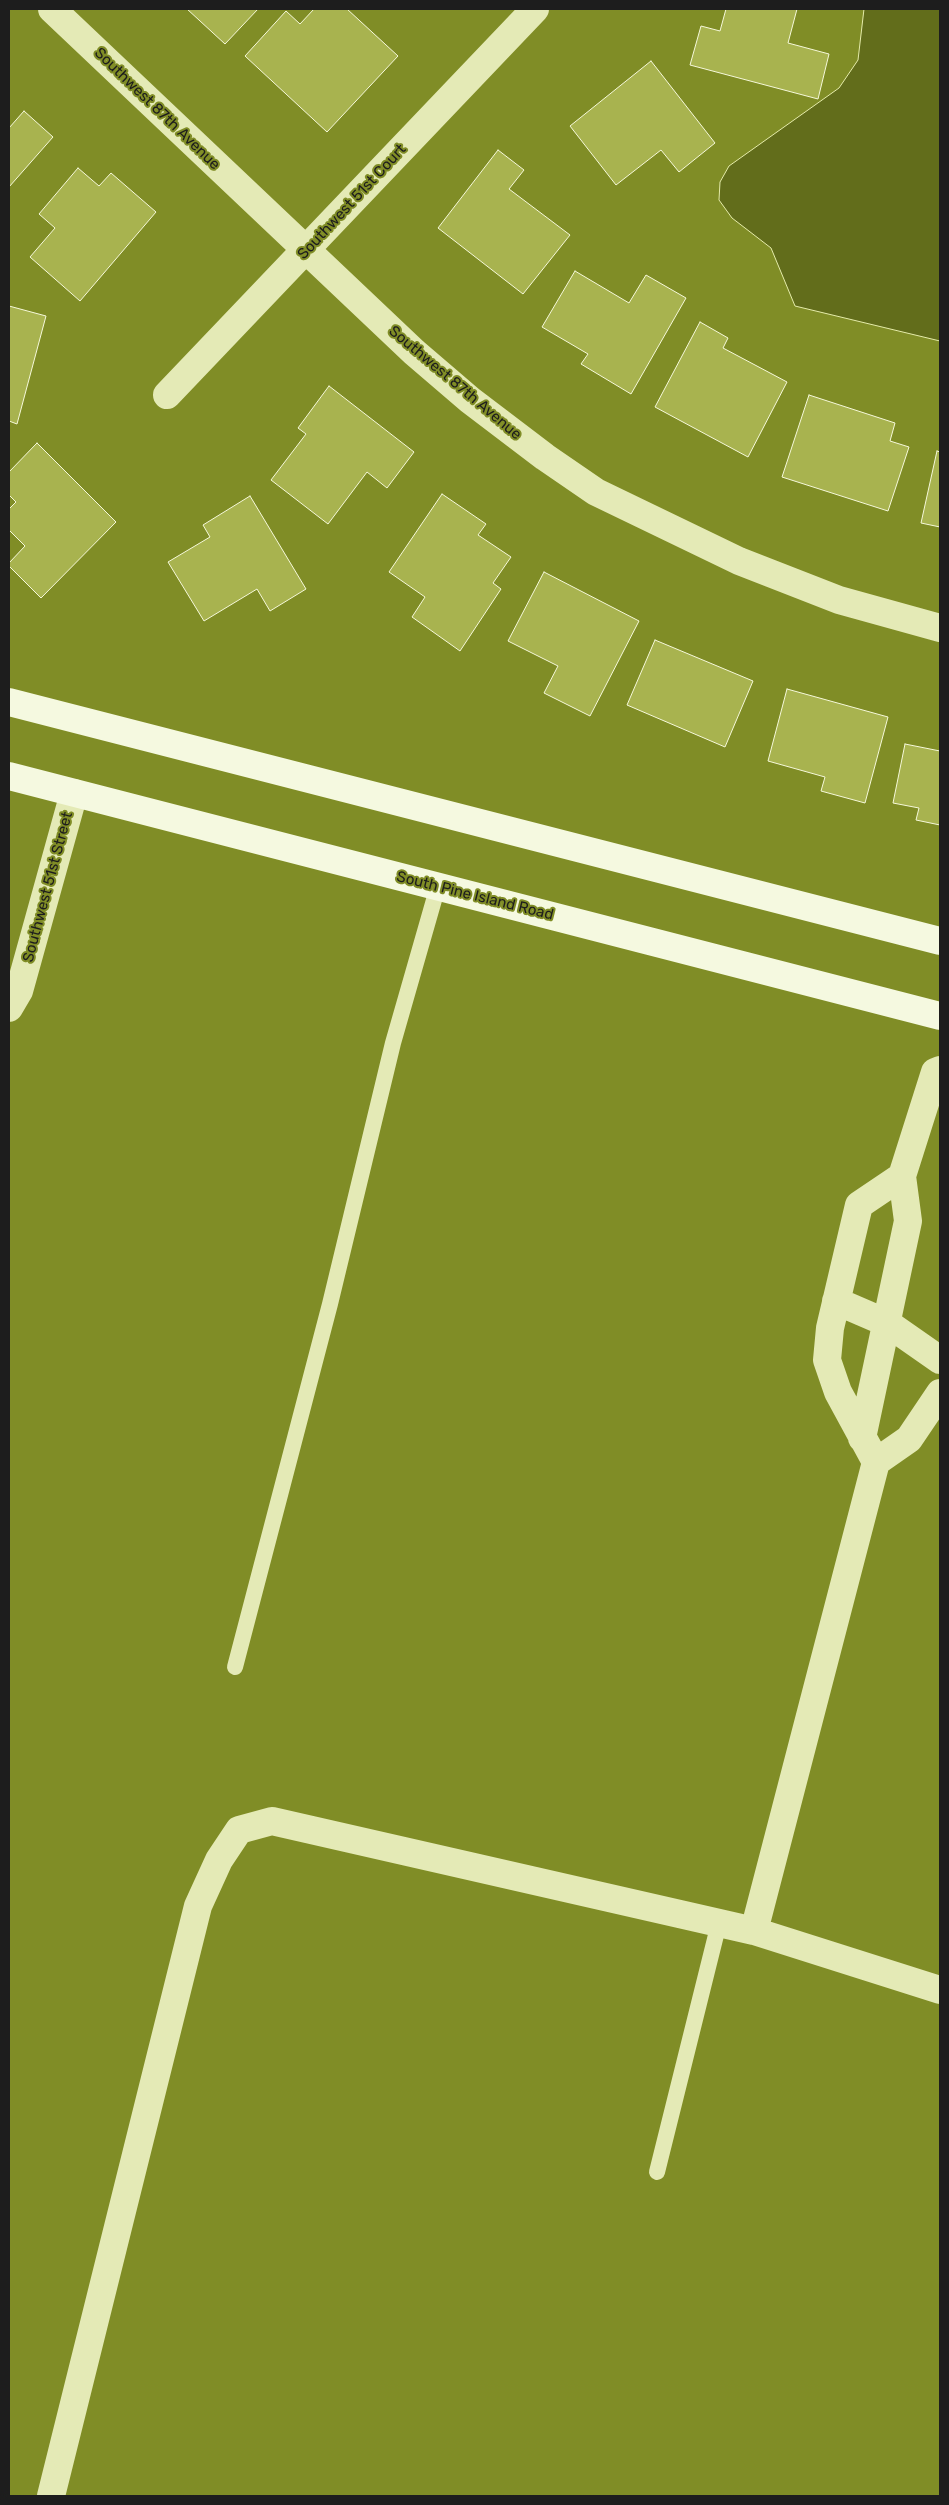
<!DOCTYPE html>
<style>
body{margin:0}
#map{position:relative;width:949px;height:2505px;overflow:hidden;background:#808d26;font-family:Rubik,sans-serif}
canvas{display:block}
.frame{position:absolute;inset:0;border:10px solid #1d1d1d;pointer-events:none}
</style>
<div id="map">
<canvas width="949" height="2505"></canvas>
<div class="frame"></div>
</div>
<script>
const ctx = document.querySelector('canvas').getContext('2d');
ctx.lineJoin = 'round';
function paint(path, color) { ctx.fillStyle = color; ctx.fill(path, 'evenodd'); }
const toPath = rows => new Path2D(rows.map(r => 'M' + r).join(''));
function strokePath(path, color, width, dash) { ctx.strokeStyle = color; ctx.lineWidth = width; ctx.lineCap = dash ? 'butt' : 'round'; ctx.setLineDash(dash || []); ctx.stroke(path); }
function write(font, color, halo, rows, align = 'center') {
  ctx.font = font + ' Rubik,sans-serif'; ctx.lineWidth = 4; ctx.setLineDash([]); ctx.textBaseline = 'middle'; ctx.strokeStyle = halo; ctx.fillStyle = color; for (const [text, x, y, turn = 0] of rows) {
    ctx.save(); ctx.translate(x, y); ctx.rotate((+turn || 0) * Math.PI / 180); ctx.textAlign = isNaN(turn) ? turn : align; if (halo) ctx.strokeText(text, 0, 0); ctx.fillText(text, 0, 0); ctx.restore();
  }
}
const water = toPath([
 [864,9,940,9,940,341,795,306,771,248,732,218,719,200,720,182,729,166,839,88,858,60,864,9]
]);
const building = toPath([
 [187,9,258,9,225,44,187,9],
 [314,9,347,9,398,56,327,132,245,56,286,11,300,24,314,9],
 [726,9,797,9,788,43,829,54,818,99,690,65,701,26,720,31,726,9],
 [651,61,715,143,679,172,661,150,616,185,570,126,651,61],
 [24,111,53,137,9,187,9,128,24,111],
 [498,150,524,170,509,189,570,235,523,294,438,228,498,150],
 [78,168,99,186,111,173,156,212,80,301,30,257,55,228,39,214,78,168],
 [575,271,629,303,646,275,686,298,631,394,581,364,588,354,542,327,575,271],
 [9,306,46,316,17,424,9,421,9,306],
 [700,322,728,338,723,348,787,382,748,457,655,407,700,322],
 [329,386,414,452,387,488,367,472,328,524,271,480,306,434,298,428,329,386],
 [809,395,895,423,890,441,909,447,888,511,782,477,809,395],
 [37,443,116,522,41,598,9,566,9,563,25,546,9,530,9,509,16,502,9,495,9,472,37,443],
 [937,451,940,452,940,527,921,523,937,451],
 [442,494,486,524,478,535,511,557,493,583,501,589,460,651,412,617,425,597,389,572,442,494],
 [250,496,306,589,270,611,257,589,204,621,168,562,210,537,203,525,250,496],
 [544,572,639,621,590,716,544,693,558,666,508,641,544,572],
 [655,640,753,681,725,747,627,705,655,640],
 [787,689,888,717,865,803,821,791,825,777,768,761,787,689],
 [905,744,940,751,940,825,916,820,919,808,893,803,905,744]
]);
const lane = toPath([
 [235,1667,330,1304,393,1043,438,886],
 [657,2172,719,1923]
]);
const street = toPath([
 [52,9,414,352,470,400,545,457,596,492,739,561,839,600,940,628],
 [167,395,535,9],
 [9,1008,19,991,74,793],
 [836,1301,887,1323,940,1360],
 [862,1438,908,1221,902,1176],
 [876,1462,838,1392,827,1360,830,1328,859,1205,902,1176,935,1072,940,1070],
 [754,1931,876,1462,909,1439,940,1393],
 [51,2496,198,1906,219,1860,239,1830,272,1821,719,1923,754,1931,940,1990]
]);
const secondary = toPath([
 [9,702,940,941],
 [9,776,940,1016]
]);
const streetNames = [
 ["Southwest 87th Avenue",157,109,44],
 ["Southwest 51st Court",352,202,-47],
 ["Southwest 87th Avenue",455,383,40],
 ["Southwest 51st Street",48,887,-75],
 ["South Pine Island Road",475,896,14]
];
paint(water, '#626d1b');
strokePath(water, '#e4ebaa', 1);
paint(building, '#a8b34f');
strokePath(building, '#f5f8da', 1);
strokePath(lane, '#e4eab6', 16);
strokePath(street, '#e4eab6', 28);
strokePath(secondary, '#f5f9e0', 28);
write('15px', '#1d1d1d', '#808d26', streetNames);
</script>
